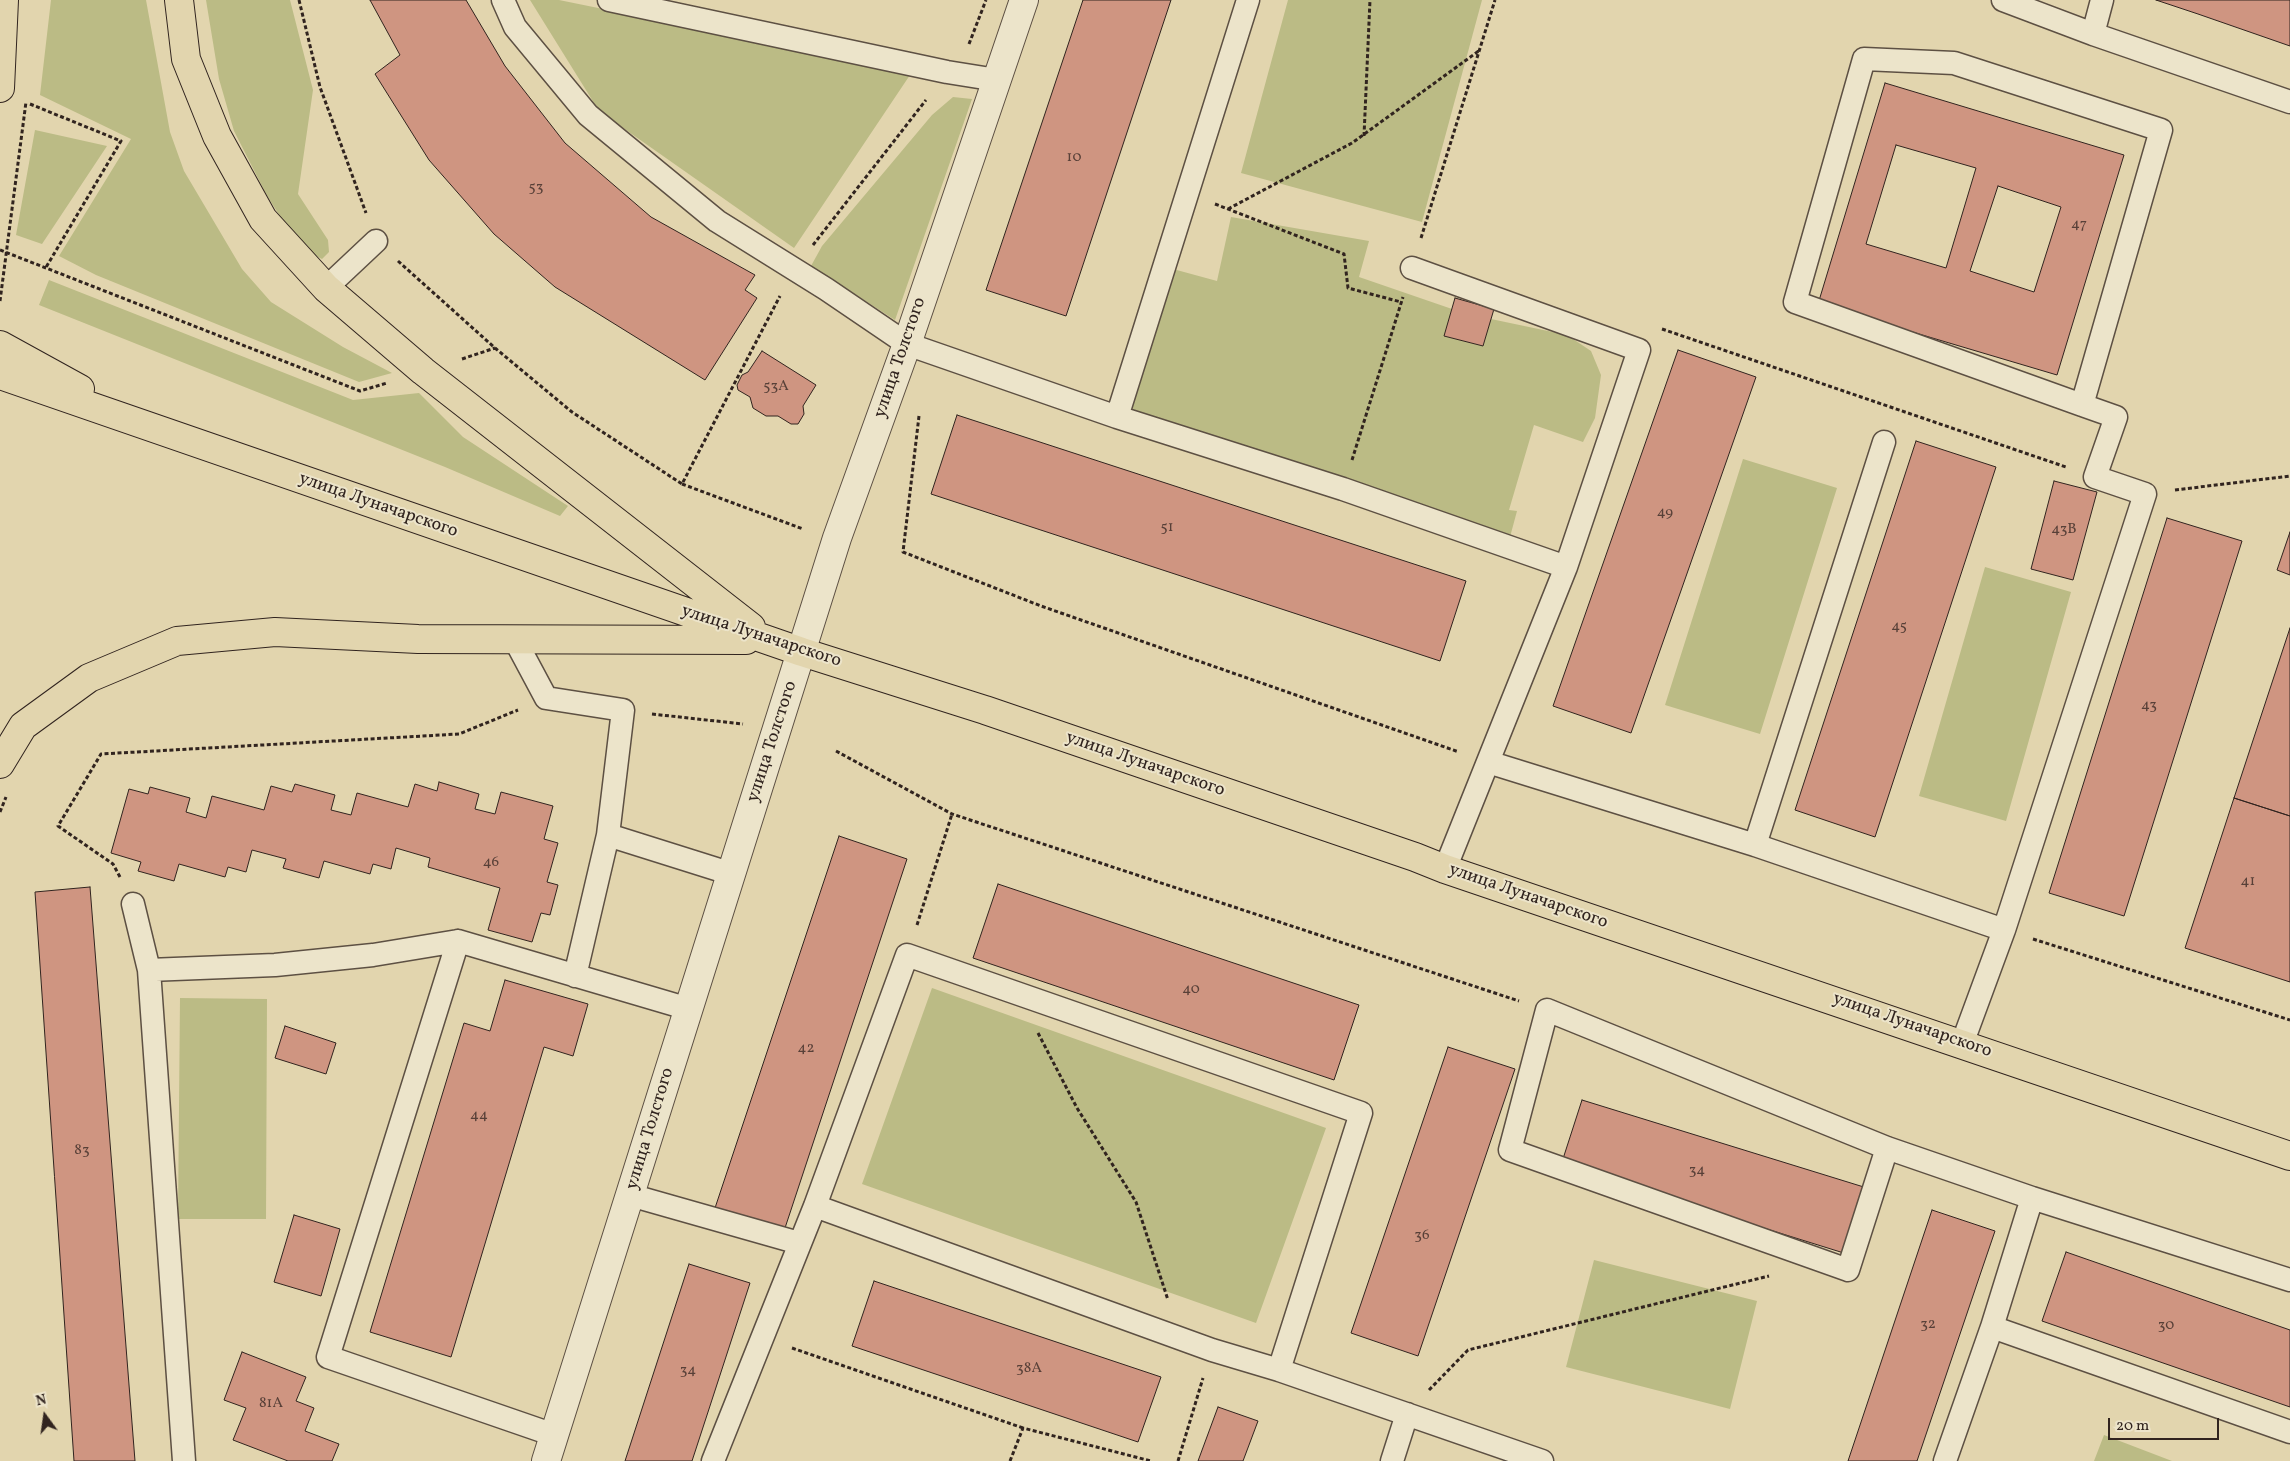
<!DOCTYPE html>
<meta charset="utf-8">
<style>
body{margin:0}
#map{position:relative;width:2290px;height:1461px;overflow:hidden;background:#e2d5ae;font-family:Vollkorn,serif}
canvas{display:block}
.north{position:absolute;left:20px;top:1391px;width:50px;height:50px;-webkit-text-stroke:4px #ece4ca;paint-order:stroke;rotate:346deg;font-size:14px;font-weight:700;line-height:20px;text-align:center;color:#31241f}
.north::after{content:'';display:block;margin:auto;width:18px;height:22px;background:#31241f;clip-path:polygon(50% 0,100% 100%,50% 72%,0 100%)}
.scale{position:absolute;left:2108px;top:1418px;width:111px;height:22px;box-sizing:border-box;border:2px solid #31241f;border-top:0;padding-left:6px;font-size:15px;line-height:18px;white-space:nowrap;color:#31241f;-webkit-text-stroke:4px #ece4ca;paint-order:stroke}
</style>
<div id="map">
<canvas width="2290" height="1461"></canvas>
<div class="north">N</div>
<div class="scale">20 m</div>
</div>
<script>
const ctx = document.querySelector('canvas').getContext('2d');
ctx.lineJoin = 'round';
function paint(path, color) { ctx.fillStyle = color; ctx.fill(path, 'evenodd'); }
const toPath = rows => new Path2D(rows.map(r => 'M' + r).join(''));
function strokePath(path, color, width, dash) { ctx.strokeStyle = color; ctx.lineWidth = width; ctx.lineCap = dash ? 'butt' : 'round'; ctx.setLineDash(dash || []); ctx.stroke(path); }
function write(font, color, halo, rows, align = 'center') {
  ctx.font = font + ' Vollkorn,serif'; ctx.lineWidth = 4; ctx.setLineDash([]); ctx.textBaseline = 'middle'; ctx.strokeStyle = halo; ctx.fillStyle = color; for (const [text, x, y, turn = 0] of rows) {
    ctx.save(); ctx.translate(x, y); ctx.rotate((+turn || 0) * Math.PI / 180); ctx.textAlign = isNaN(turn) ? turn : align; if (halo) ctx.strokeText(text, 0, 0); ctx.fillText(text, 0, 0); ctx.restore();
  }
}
const green = toPath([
 [51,0,146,0,170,132,184,171,242,269,271,302,343,347,392,373,359,382,96,275,59,256,131,139,40,95],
 [206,0,290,0,313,90,298,194,328,240,329,252,322,259,312,254,286,226,266,194,234,131,219,79],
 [530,0,559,0,912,72,794,248,599,111],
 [1288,0,1482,0,1422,222,1241,173],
 [953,97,972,99,895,320,811,266,822,246,932,115],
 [35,130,107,146,42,244,16,235],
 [1231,217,1369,241,1359,277,1452,309,1444,336,1483,346,1491,319,1567,335,1591,351,1601,375,1595,418,1583,442,1534,425,1509,510,1517,511,1510,537,1128,412,1173,269,1217,281],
 [49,280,353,400,419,393,463,437,568,506,560,516,445,467,39,305],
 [1743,459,1837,488,1760,734,1665,705],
 [1985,567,2071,592,2006,821,1919,796],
 [932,988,1326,1128,1256,1323,862,1184],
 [180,998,267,999,266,1219,178,1219],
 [1594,1260,1757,1301,1730,1409,1566,1367],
 [2104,1435,2172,1461,2094,1461]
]);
const building = toPath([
 [370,0,466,0,505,66,565,143,651,217,755,275,745,290,757,298,705,380,555,287,494,234,429,160,375,74,400,55,370,0],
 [1083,0,1171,0,1066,316,986,290,1083,0],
 [2156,0,2290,0,2290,46,2198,14,2156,0],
 [1885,83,2124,155,2057,375,1818,304,1885,83],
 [1896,145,1976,168,1946,268,1866,244,1896,145],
 [1998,186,2061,207,2034,292,1970,271,1998,186],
 [1455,298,1494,309,1483,346,1444,336,1455,298],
 [1678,350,1756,377,1631,733,1553,706,1678,350],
 [762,351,816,385,803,406,804,414,798,424,791,424,778,416,766,416,753,408,750,397,738,390,737,385,742,375,748,372,762,351],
 [957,415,1466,581,1440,661,931,494,957,415],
 [1916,441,1996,467,1875,837,1795,810,1916,441],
 [2054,481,2097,492,2073,580,2031,569,2054,481],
 [2167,518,2242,541,2124,916,2049,893,2167,518],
 [2290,532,2290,575,2277,570,2290,532],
 [2290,628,2290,816,2234,798,2290,628],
 [439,782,479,794,475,809,495,814,501,792,553,806,544,839,558,843,547,882,558,885,550,915,541,913,532,942,488,930,500,888,428,867,430,858,396,848,391,869,373,864,370,874,324,861,319,878,283,868,286,859,252,850,246,872,228,867,225,877,179,864,174,881,138,871,141,862,111,853,129,789,148,794,150,787,190,798,186,812,206,818,212,796,264,810,271,786,292,792,295,784,335,795,331,810,351,815,357,793,408,807,415,784,437,791,439,782],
 [2234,798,2290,816,2290,982,2185,948,2234,798],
 [839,836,907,859,784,1231,715,1208,839,836],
 [998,884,1359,1005,1334,1080,973,958,998,884],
 [90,887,128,1372,135,1461,74,1461,35,892,90,887],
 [505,980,588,1004,573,1056,544,1047,451,1357,370,1332,464,1023,490,1031,505,980],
 [285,1026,336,1043,326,1074,275,1058,285,1026],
 [1448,1047,1515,1069,1418,1356,1351,1333,1448,1047],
 [1582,1100,1867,1188,1847,1254,1561,1165,1582,1100],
 [1932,1210,1995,1231,1980,1275,1917,1461,1848,1461,1932,1210],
 [294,1215,340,1229,321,1296,274,1282,294,1215],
 [2066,1252,2290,1330,2290,1407,2042,1321,2066,1252],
 [689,1264,750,1283,708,1412,692,1461,625,1461,689,1264],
 [874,1281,1161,1377,1138,1442,852,1346,874,1281],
 [242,1352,306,1377,296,1401,314,1408,305,1431,339,1444,332,1461,288,1461,233,1440,246,1408,224,1400,242,1352],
 [1218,1407,1258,1421,1243,1461,1198,1461,1218,1407]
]);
const path = toPath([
 [299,0,320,87,366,213],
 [969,44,986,0],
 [30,104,121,141,45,269],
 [1364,136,1370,0],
 [1215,204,1344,254,1348,288,1401,302],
 [1228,209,1352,143,1480,50],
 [1421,238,1495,0],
 [813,245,926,100],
 [0,250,360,391,387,383],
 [398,261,495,348,572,412,682,484,780,296],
 [1662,329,2066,467],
 [462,359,495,348],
 [919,416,903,552,1041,606,1459,752],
 [1352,460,1403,297],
 [682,484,803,529],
 [2175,490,2290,476],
 [652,714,743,724],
 [836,751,952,814,1519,1001],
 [0,812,6,797],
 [120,877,113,864,58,826,101,754,459,734,518,710],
 [917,925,952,814],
 [2033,939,2290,1020],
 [1038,1033,1077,1108,1136,1202,1168,1300],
 [792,1348,1023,1428],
 [1429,1390,1468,1350,1769,1276],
 [1010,1461,1023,1428,1151,1461],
 [1178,1461,1203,1378]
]);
const lane = toPath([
 [503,0,515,27,588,115,717,221,826,289,907,344,1117,417,1343,489,1566,567],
 [609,0,947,72,997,80],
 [2003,0,2093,34],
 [2102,0,2093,34,2290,102],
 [1412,268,1639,350,1566,567,1445,869],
 [326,288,376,241],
 [1117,417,1248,0],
 [515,640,546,698,623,710,608,835,575,976],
 [1488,762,1755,845,2004,930],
 [608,835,732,874],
 [1755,845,1884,442],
 [133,904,149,970,184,1461],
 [458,941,328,1357,554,1435],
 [149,970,275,965,373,955,458,941,689,1009],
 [1962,1044,2004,930,2145,494,2095,477,2116,417,2082,405,1795,302,1864,59,1954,63,2161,130,2082,405],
 [1887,1148,1848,1270,1510,1150,1547,1010,1887,1148,2032,1198,2290,1280],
 [630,1195,799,1243],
 [815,1206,1212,1350,1279,1370,1542,1461],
 [1992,1327,2032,1198],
 [713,1461,815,1206,907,955,1361,1113,1279,1370],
 [1392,1461,1407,1414],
 [1945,1461,1992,1327,2290,1432]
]);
const street = toPath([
 [546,1461,837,538,907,344,1024,0]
]);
const primary = toPath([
 [179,0,186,59,217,136,263,219,326,288,423,371,751,627],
 [0,88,4,0],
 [0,345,80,389],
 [0,375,802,652,985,710,1415,857,1445,869,2290,1156],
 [0,764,23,726,89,678,177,641,275,632,418,639,746,640]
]);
const pathBridge = toPath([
 [0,301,26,102]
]);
const numberNames = [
 ["10",1074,158],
 ["53",536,188],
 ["47",2079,225],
 ["53А",776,387],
 ["49",1665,513],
 ["51",1167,528],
 ["43В",2064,530],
 ["45",1899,627],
 ["43",2149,706],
 ["46",491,863],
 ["41",2248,882],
 ["40",1191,990],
 ["42",806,1049],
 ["44",479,1116],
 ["83",82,1151],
 ["34",1697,1171],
 ["36",1422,1236],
 ["32",1928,1325],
 ["30",2166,1326],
 ["38А",1029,1369],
 ["34",688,1371],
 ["81А",271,1404]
];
const streetNames = [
 ["улица Толстого",901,358,-71],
 ["улица Луначарского",378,506,19],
 ["улица Луначарского",761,637,18],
 ["улица Толстого",773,742,-72],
 ["улица Луначарского",1145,765,19],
 ["улица Луначарского",1528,897,19],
 ["улица Луначарского",1912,1026,19],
 ["улица Толстого",651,1129,-73]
];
paint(green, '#bbbb85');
paint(building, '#cf9581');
strokePath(building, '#31241f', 1);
strokePath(lane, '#5d5043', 25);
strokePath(street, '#5d5043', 30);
strokePath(primary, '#31241f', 30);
strokePath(path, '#31241f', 3, [4, 2.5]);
strokePath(lane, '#ece4ca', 22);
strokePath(street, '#ece4ca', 28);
strokePath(primary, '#e2d5ae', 28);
strokePath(pathBridge, '#31241f', 3, [4, 2.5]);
write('15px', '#584038', null, numberNames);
write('18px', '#31241f', '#ece4ca', streetNames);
</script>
